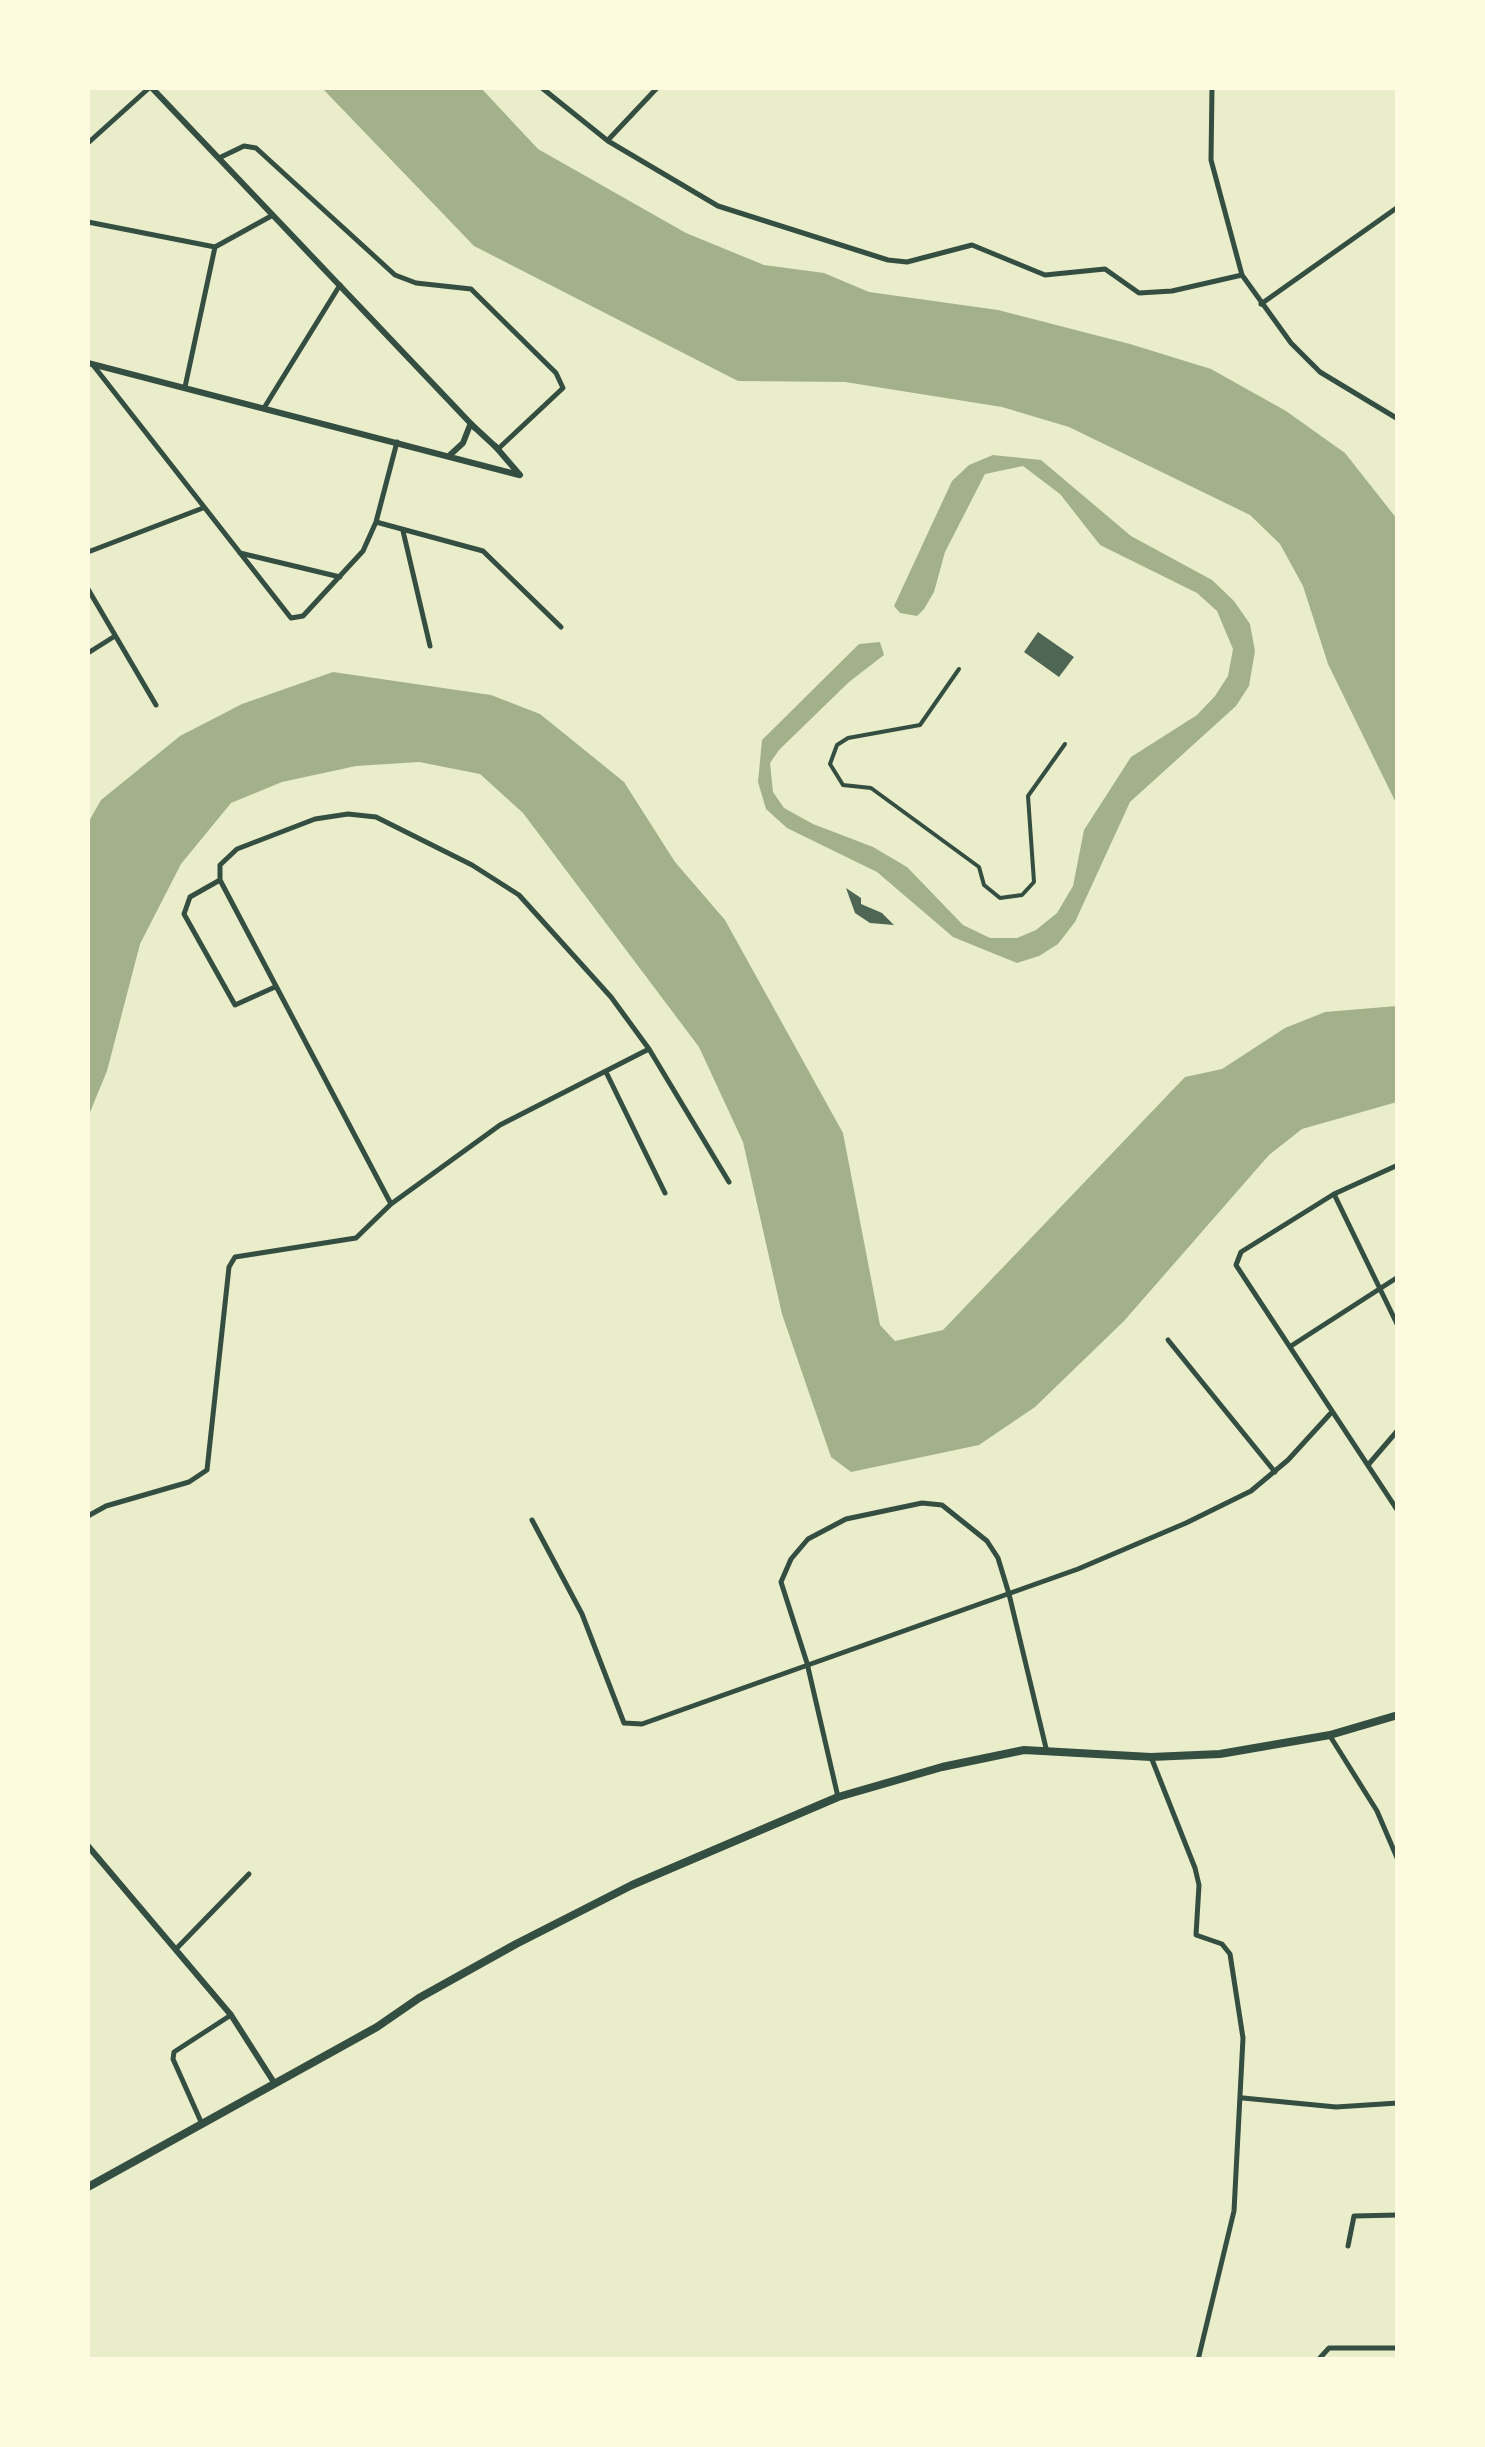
<!DOCTYPE html>
<style>
body{margin:0}
#map{position:relative;width:1485px;height:2447px;overflow:hidden;background:#e9edc9;font-family:"Sofia Sans Condensed",sans-serif}
canvas{display:block}
.frame{position:absolute;inset:0;border:90px solid #fefae0;pointer-events:none}
</style>
<div id="map">
<canvas width="1485" height="2447"></canvas>
<div class="frame"></div>
</div>
<script>
const ctx = document.querySelector('canvas').getContext('2d');
ctx.lineJoin = 'round';
function paint(path, color) { ctx.fillStyle = color; ctx.fill(path, 'evenodd'); }
const toPath = rows => new Path2D(rows.map(r => 'M' + r).join(''));
function strokePath(path, color, width, dash) { ctx.strokeStyle = color; ctx.lineWidth = width; ctx.lineCap = dash ? 'butt' : 'round'; ctx.setLineDash(dash || []); ctx.stroke(path); }
const water = toPath([
 [322,88,481,88,538,149,686,233,764,265,824,273,869,292,998,310,1130,344,1211,369,1286,411,1345,453,1397,519,1397,805,1328,664,1303,586,1280,544,1250,515,1069,427,1002,407,845,382,738,381,474,246],
 [993,455,1041,460,1131,536,1212,580,1234,601,1250,624,1255,651,1249,686,1236,706,1130,802,1075,922,1058,944,1039,956,1017,963,953,937,877,872,787,828,766,809,758,782,762,740,859,644,880,642,884,655,849,682,779,750,770,763,773,792,784,808,813,824,873,847,907,867,963,925,990,938,1017,938,1036,930,1057,913,1073,886,1084,830,1131,757,1197,715,1215,696,1228,676,1233,649,1217,611,1197,593,1100,545,1060,494,1023,466,985,474,945,552,934,592,924,609,917,616,900,613,894,606,952,481,969,465],
 [333,672,491,695,540,714,624,782,675,862,725,920,843,1133,880,1325,895,1341,943,1330,1185,1077,1222,1069,1285,1028,1325,1012,1397,1006,1397,1102,1302,1129,1269,1155,1124,1321,1035,1407,979,1445,851,1472,831,1457,782,1314,743,1142,699,1047,523,813,480,774,419,762,356,766,282,782,231,803,181,864,140,944,107,1071,88,1117,88,823,101,800,180,736,242,704]
]);
const building = toPath([
 [1038,632,1074,657,1059,677,1024,652],
 [846,888,861,898,861,904,882,913,894,925,870,923,855,913]
]);
const pedestrian = toPath([
 [959,669,920,725,848,738,837,745,830,764,843,785,871,788,979,867,984,885,1000,898,1022,895,1034,882,1028,796,1065,744]
]);
const minor = toPath([
 [542,88,608,141,718,206,888,260,907,262,972,245,1045,275,1105,269,1139,293,1172,291,1242,275],
 [1212,88,1211,160,1242,275,1291,343,1320,372,1398,419],
 [608,140,657,88],
 [88,143,149,88],
 [219,158,244,146,256,148,395,275,416,283,471,289,556,373,563,388,498,449],
 [88,222,215,247,273,215],
 [1261,304,1398,207],
 [93,365,291,618,303,616,363,551,376,522,397,442],
 [185,387,215,247],
 [264,408,340,285],
 [376,522,483,551,561,627],
 [403,531,430,646],
 [88,552,203,508],
 [240,553,340,577],
 [88,589,156,705],
 [88,653,115,636],
 [220,880,190,897,184,914,235,1005,275,987],
 [606,1072,665,1193],
 [1398,1165,1334,1194,1241,1252,1236,1265,1398,1511],
 [1334,1194,1398,1326],
 [391,1204,220,880,220,865,237,849,315,819,348,814,376,817,472,865,519,895,611,997,649,1049,729,1182],
 [1168,1340,1275,1472],
 [1291,1346,1398,1277],
 [1368,1465,1398,1430],
 [88,1516,106,1506,189,1482,207,1470,229,1267,235,1257,356,1238,391,1204,500,1125,649,1049],
 [532,1520,582,1614,624,1723,642,1724,1078,1569,1186,1523,1251,1491,1288,1460,1330,1414],
 [1330,1736,1377,1811,1398,1860],
 [1151,1757,1195,1868,1199,1885,1196,1935,1222,1944,1230,1954,1243,2038,1234,2211,1198,2360],
 [838,1797,807,1663,781,1582,791,1559,808,1539,846,1519,922,1503,942,1505,987,1541,998,1558,1009,1594,1046,1748],
 [177,1948,249,1874],
 [1243,2098,1336,2107,1398,2103],
 [202,2124,173,2059,174,2052,231,2015],
 [1348,2246,1354,2216,1398,2215],
 [1318,2360,1329,2348,1398,2348]
]);
const tertiary = toPath([
 [152,88,475,428],
 [88,363,519,475],
 [495,446,520,475],
 [450,455,463,443,470,425]
]);
const secondary = toPath([
 [471,424,498,449],
 [88,1846,231,2015,275,2084]
]);
const trunk = toPath([
 [88,2187,377,2027,419,1998,516,1944,632,1885,838,1797,942,1767,1024,1750,1151,1757,1220,1754,1330,1735,1398,1715]
]);
paint(water, '#a3b18a');
paint(building, '#4f6655');
strokePath(pedestrian, '#344e41', 4);
strokePath(minor, '#344e41', 5);
strokePath(tertiary, '#344e41', 6);
strokePath(secondary, '#344e41', 6);
strokePath(trunk, '#344e41', 8);
</script>
